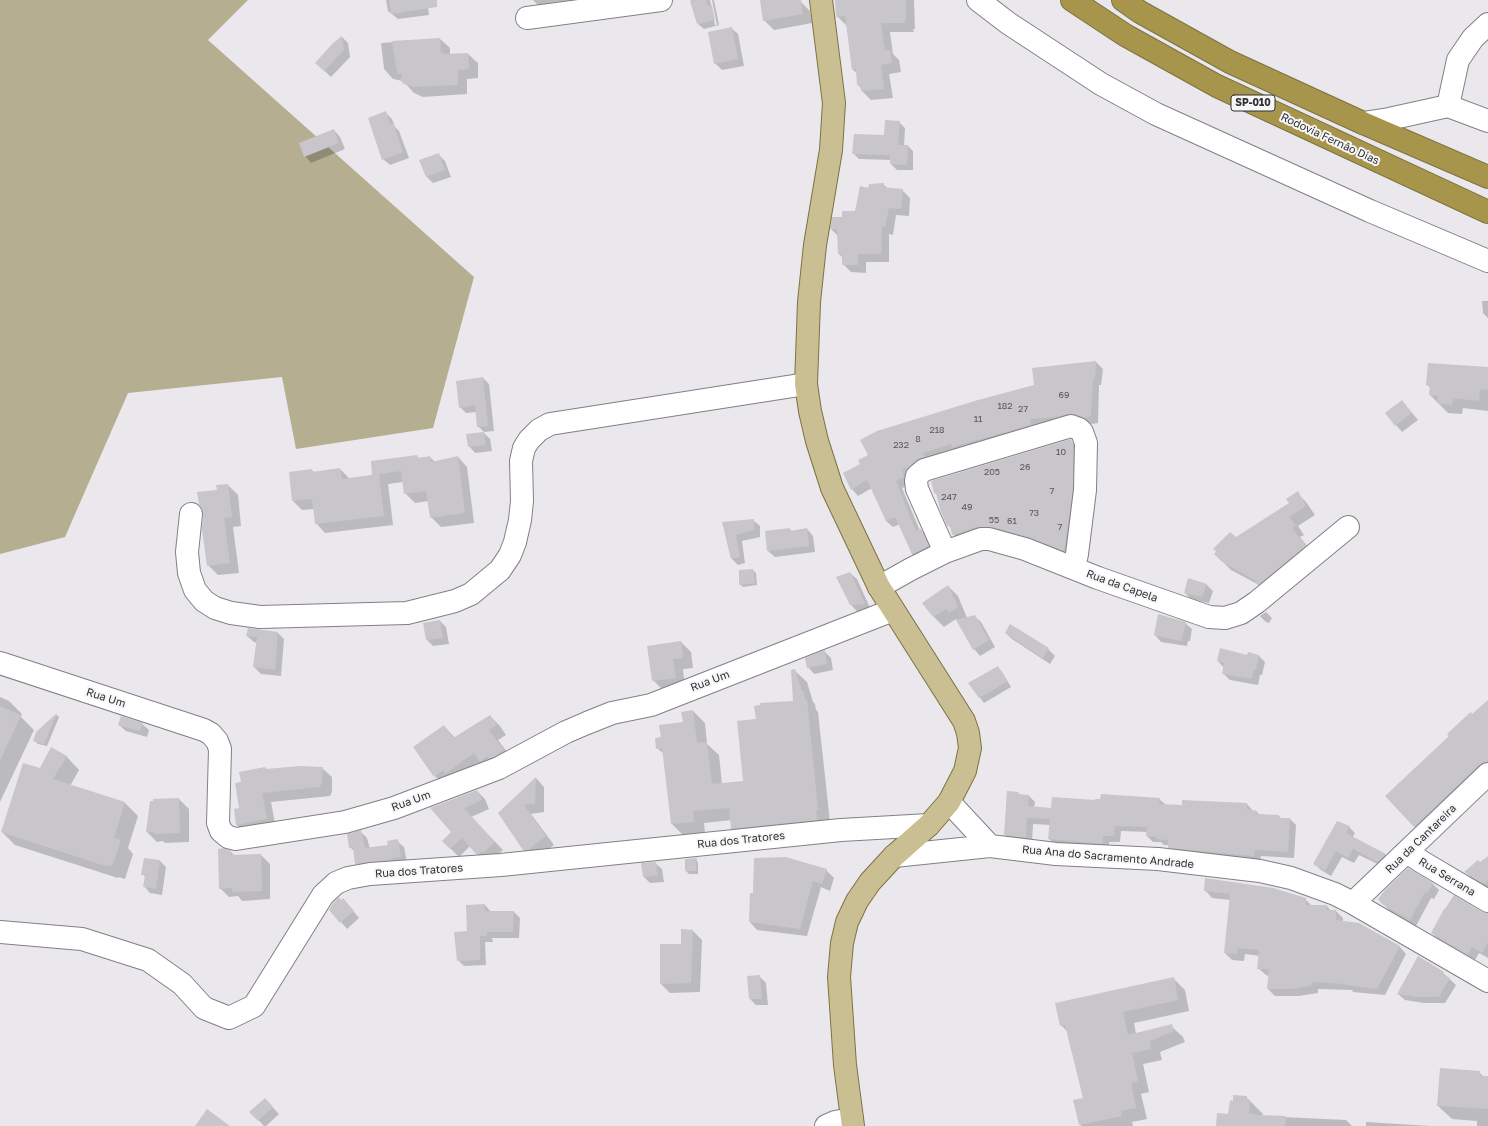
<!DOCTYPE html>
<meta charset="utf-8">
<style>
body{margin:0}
canvas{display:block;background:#eae8ec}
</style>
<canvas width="1488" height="1126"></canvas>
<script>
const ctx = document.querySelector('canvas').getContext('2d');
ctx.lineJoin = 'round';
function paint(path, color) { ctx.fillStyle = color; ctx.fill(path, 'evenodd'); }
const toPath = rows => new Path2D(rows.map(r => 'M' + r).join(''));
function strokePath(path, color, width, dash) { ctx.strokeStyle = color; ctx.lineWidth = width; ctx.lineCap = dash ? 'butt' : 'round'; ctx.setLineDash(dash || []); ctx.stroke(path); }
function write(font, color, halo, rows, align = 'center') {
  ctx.font = font + ' "Golos Text",sans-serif'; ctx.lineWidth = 4; ctx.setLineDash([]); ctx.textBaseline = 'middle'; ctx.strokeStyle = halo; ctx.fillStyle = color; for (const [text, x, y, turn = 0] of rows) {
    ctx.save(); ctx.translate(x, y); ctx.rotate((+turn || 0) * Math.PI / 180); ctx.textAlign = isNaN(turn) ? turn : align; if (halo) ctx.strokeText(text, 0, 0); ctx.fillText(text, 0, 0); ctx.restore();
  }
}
const forest = toPath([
 [0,0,248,0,208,40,474,277,433,428,296,449,282,377,128,393,65,537,0,554]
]);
const shadow = toPath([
 [386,0,427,0,429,15,398,19,388,11],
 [533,0,573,0,574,3,541,8],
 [691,0,710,0,715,25,717,25,712,0,714,0,719,25,704,29,698,24],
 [836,0,914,0,915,29,913,29,914,32,890,32,893,54,899,60,901,72,889,74,893,98,871,100,862,91,861,88,858,85,858,74,852,69,847,26,837,16],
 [800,1,810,11,812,23,774,30,764,20],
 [731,28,738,34,744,66,722,70,715,63],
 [342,37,348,43,350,57,331,77,316,63],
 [440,39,450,48,450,55,468,54,478,63,478,78,467,79,467,94,423,97,414,93,403,81,393,79,384,69,381,43],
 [385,112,392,119,395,127,399,131,409,158,390,165,383,159],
 [899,122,905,128,904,146,908,146,913,151,913,170,897,170,891,164,891,160,859,159,853,153,885,136],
 [334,130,340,137,345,149,311,163,305,156],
 [438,154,445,161,451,177,433,183,426,176],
 [883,184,887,188,902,190,910,198,909,216,896,215,893,235,889,234,889,262,866,262,866,273,851,272,843,264,843,258,839,254,838,236,831,229,843,218,855,212,868,189],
 [1482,301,1488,301,1488,318,1483,313],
 [1096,362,1103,369,1101,385,1099,385,1098,423,1092,424,1083,421,902,488,920,531,921,530,928,537,935,553,919,561,912,554,900,524,893,527,886,521,872,488,858,496,852,489,844,473,1035,386,1033,369],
 [1488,368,1488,411,1463,408,1462,414,1448,413,1430,395,1431,388,1427,385],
 [483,378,489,384,494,431,484,432,478,426,477,412,466,413,460,407],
 [1408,408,1418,420,1402,432,1386,413],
 [484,433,490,439,492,451,475,453,469,446],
 [1071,441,1077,447,1070,557,959,541,953,534,952,529,948,525,937,495,935,493],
 [417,456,419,458,430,457,435,462,458,457,467,467,474,523,441,527,431,517,429,501,415,503,405,493,403,482,388,484,393,525,325,533,316,523,314,509,302,510,293,501,312,470,314,473,340,469,350,479,373,475],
 [228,485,238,495,241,526,233,527,239,573,218,575,208,565,218,490],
 [1297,493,1306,502,1315,515,1298,526,1304,535,1300,537,1314,555,1263,587,1231,570,1215,554,1235,538,1290,504],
 [753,520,760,526,760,537,742,541,745,563,738,565,731,558,723,523],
 [790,529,792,532,807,529,813,536,815,552,775,557,768,551],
 [753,570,756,573,757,585,743,587,740,584],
 [850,573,857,579,871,610,857,611,851,605],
 [1206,584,1213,591,1209,603,1191,599,1185,593],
 [948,586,958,596,967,618,974,616,981,622,995,647,980,656,974,649,956,619,944,627,934,617,924,603],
 [1266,612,1272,618,1269,623,1266,622,1260,616],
 [440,621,446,627,449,644,433,646,427,640,424,624],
 [1185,623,1192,629,1190,641,1188,641,1187,646,1161,642,1155,635],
 [1011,626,1048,649,1055,656,1050,664,1012,639,1006,633],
 [278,633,284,639,281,676,261,674,254,667,257,643,254,642,247,636],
 [681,642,691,652,693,668,683,669,685,687,663,690,653,680],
 [824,651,831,658,833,670,814,674,808,667],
 [1249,653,1259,656,1265,662,1262,675,1260,675,1258,685,1230,680,1223,673,1224,668,1218,661,1248,656],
 [998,667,1002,672,1011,687,984,703,969,683],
 [794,670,807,682,813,702,815,704,816,710,818,712,830,822,744,840,732,828,732,820,704,823,705,833,684,836,672,824,664,754,657,748,662,738,684,722,693,711,705,723,707,744,719,755,722,784,744,782,757,720,794,702],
 [0,697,9,701,22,714,21,717,34,730,0,802],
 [1488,701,1488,770,1421,833,1386,796],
 [57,715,59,717,47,746,38,744,35,741,37,733],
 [490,716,500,726,506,735,498,740,513,760,445,786,435,776,444,726,455,738],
 [142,724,149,730,147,737,126,731,119,725],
 [66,756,79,770,70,786,125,803,138,816,128,848,133,854,125,879,119,877,118,878,15,845,2,832,40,769],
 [265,768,267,770,322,768,332,777,332,792,330,796,271,802,276,829,247,834,237,825,240,809,242,783],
 [536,778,544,787,544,812,531,814,554,845,537,858,532,858,524,850,499,813],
 [477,791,485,799,489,809,471,817,503,850,492,860,485,862,470,846,459,857,443,841,452,832,431,808],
 [1018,793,1020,795,1029,796,1035,802,1034,808,1052,809,1096,801,1159,799,1166,805,1183,806,1247,804,1253,811,1257,812,1260,815,1279,816,1282,819,1290,819,1296,825,1294,858,1261,856,1260,862,1176,853,1169,847,1169,845,1164,845,1161,842,1153,842,1147,836,1148,832,1121,831,1120,842,1109,842,1109,849,1056,845,1049,839,1050,825,1033,824,1032,843,1011,841,1005,835],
 [179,799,189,809,189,842,165,843,163,841,157,842,147,832,151,802],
 [1349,827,1355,833,1352,838,1385,855,1391,861,1384,867,1359,855,1354,863,1342,857,1331,876,1321,870,1315,864],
 [361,832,367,838,370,849,389,846,397,841,404,847,407,863,363,870,356,863,354,851,350,847],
 [231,852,235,856,261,855,270,864,270,899,242,901,238,896,229,897,220,888],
 [1488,857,1488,888,1472,879,1466,872],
 [695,859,698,862,698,874,689,874,686,871],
 [160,861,166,867,162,895,150,893,144,886,146,877,142,874],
 [655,863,662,869,664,882,650,883,644,877,642,864],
 [1408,869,1433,884,1439,890,1434,899,1431,898,1416,926,1389,910,1383,903],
 [826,870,834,878,830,891,821,887,807,936,757,930,750,922],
 [1205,890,1305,899,1312,906,1327,906,1331,911,1336,911,1343,918,1343,922,1399,946,1406,954,1385,995,1353,992,1352,990,1318,989,1318,993,1299,996,1275,996,1268,989,1269,976,1266,975,1258,968,1260,956,1245,954,1244,961,1232,960,1225,953,1230,900,1212,898],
 [485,905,491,912,514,912,520,918,519,938,492,938,493,942,485,942,486,965,464,966,458,960,468,932],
 [349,906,359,918,347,929,341,922],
 [1481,913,1488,914,1488,958,1479,953,1475,960,1438,939,1432,933],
 [693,931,702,940,700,992,670,993,661,984,682,945],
 [1443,973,1456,985,1445,1003,1424,1003,1405,1000,1398,994],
 [759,976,766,983,768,1005,756,1005,750,999],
 [1173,978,1185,990,1189,1011,1134,1023,1136,1034,1171,1026,1183,1037,1185,1042,1160,1052,1162,1060,1143,1064,1149,1092,1141,1094,1147,1119,1132,1122,1133,1126,1081,1126,1075,1101,1084,1099,1068,1032,1061,1025],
 [1479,1072,1485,1078,1488,1078,1488,1126,1477,1126,1477,1121,1452,1119,1438,1106],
 [1246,1097,1263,1114,1262,1116,1346,1120,1352,1126,1217,1126,1229,1115,1234,1102],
 [265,1099,279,1114,266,1126,264,1126,251,1112],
 [1366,1122,1431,1126,1366,1126]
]);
const building = toPath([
 [389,0,437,0,437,7,391,14],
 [698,0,706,0,708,6,712,5,715,20,697,24,690,1],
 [760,0,801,0,803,14,763,21],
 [835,0,906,0,906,20,905,20,905,23,881,23,885,50,890,50,892,63,881,65,884,89,861,91,860,85,857,85,856,69,852,69,845,16,836,17],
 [732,27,738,59,714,64,708,32],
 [342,36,344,50,324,71,315,63,333,43],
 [440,38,441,53,444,53,444,54,468,53,469,69,458,70,458,85,413,87,404,84,400,80,403,75,397,73,392,41],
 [386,111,390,124,393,123,403,152,382,160,368,118],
 [885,120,900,121,898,145,908,145,907,165,890,164,890,155,852,154,854,134,884,135],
 [334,129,339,143,304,157,299,143],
 [439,153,445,170,426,177,419,160],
 [884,183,883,187,903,189,901,209,889,208,885,227,882,227,881,254,858,254,858,265,842,265,842,254,838,254,837,229,830,229,832,217,842,217,842,211,855,211,860,186,868,188,869,184],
 [1096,361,1095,379,1093,379,1091,416,1084,418,1075,414,1068,414,1057,417,1030,419,1031,425,952,447,951,444,923,453,925,457,916,460,908,468,902,469,904,477,896,481,916,531,921,529,929,546,912,554,895,517,886,521,867,480,851,490,843,473,860,464,858,460,868,455,860,440,877,431,978,400,1034,385,1032,368],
 [1428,363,1488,367,1488,390,1480,389,1479,401,1453,398,1452,405,1437,403,1438,396,1429,395,1430,386,1426,385],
 [483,377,488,426,477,427,475,405,459,408,456,381],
 [1402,400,1412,413,1395,426,1385,413],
 [484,432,486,445,468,447,466,434],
 [1071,439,1073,445,1073,489,1064,551,1028,537,992,527,977,527,952,535,950,525,947,526,940,509,936,493,934,493,931,481],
 [417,455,418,458,430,456,431,462,458,456,465,513,430,518,426,491,404,494,401,471,379,474,384,516,315,524,312,499,292,501,289,472,312,469,312,472,340,468,342,479,372,475,371,461],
 [228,484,232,517,224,518,230,563,207,566,202,529,203,515,202,509,199,504,197,492,217,490,216,485],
 [1298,491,1306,506,1289,517,1296,526,1292,528,1306,546,1258,585,1254,580,1221,561,1214,554,1216,551,1213,549,1230,532,1236,537,1289,503,1286,499],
 [754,519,754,530,736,535,740,557,731,559,722,522],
 [790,528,790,531,807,528,809,546,767,551,765,531],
 [753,569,755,583,739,585,739,570],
 [850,572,865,604,850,605,836,577],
 [1188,578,1207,584,1202,597,1184,593],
 [948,585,958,607,949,613,946,609,933,617,922,603],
 [1158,614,1186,622,1183,635,1182,635,1181,641,1154,635],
 [975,615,989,640,973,650,956,620],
 [440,620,443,638,426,640,423,623],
 [1010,624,1049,648,1043,658,1005,633],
 [248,628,278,632,275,670,253,667,257,637,246,636],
 [681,641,683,658,673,659,676,678,652,681,647,646],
 [1220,648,1247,655,1248,652,1259,655,1256,670,1254,669,1252,679,1222,674,1224,663,1217,661],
 [825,650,827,664,807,668,805,658],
 [998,666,1007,682,979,698,968,683],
 [795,669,802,691,804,691,805,699,807,699,818,810,816,811,817,820,731,829,729,808,693,811,694,822,671,824,662,748,656,749,655,738,661,737,659,725,683,722,681,712,693,710,697,743,707,742,712,784,743,781,737,721,756,719,754,706,760,705,760,703,793,701,791,670],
 [1488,700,1488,761,1479,765,1414,827,1385,796,1449,736,1447,734,1463,719,1471,712,1472,714],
 [0,706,21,715,0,761],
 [57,713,44,744,33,741,36,732],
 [490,715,497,725,489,730,504,750,494,757,488,759,487,756,480,762,474,753,445,774,443,770,434,777,413,747,444,725,453,738],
 [121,716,143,723,140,731,118,725],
 [51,747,67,756,53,779,125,802,114,838,121,840,112,866,105,865,105,866,1,832,23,763,40,768],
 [300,766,323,767,322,782,320,787,262,793,267,819,236,825,234,809,239,808,235,783,241,782,239,772,265,767,266,769],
 [536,777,535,804,524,805,546,836,528,850,523,850,498,813],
 [477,790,482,800,464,808,495,842,483,853,482,851,479,854,476,854,462,838,450,849,442,841,451,832,430,808],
 [1007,791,1019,792,1018,794,1029,795,1028,806,1051,808,1052,797,1095,800,1095,799,1100,799,1101,794,1160,798,1159,804,1182,805,1182,800,1247,803,1247,809,1257,811,1257,814,1279,815,1279,818,1290,818,1288,852,1255,850,1254,856,1168,848,1168,840,1156,839,1157,837,1146,836,1147,827,1115,826,1114,836,1103,836,1103,844,1048,839,1050,819,1027,818,1026,838,1004,835],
 [179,798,180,833,154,834,154,832,146,832,150,801,153,801,153,799],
 [1337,821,1350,826,1346,833,1386,854,1378,862,1353,849,1348,858,1336,851,1325,871,1313,864],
 [361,830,365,848,388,845,387,841,398,839,401,857,391,858,392,860,355,864,353,847,349,848,347,834],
 [224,848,231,851,231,855,261,854,262,891,232,892,232,888,219,889,218,849],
 [1488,856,1488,880,1484,884,1464,872,1478,860,1480,862],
 [786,857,827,869,822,884,813,881,800,929,749,922,750,893,753,893,754,858],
 [144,858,160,860,156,889,143,887,145,875,141,875],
 [697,858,696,871,685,871,685,859],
 [656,862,658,875,643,877,641,863],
 [1408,868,1433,883,1427,894,1425,892,1410,920,1382,904,1378,899,1385,890],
 [1205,878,1273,888,1306,898,1306,905,1327,905,1327,910,1336,910,1336,920,1359,923,1400,946,1377,989,1345,985,1345,984,1312,982,1311,986,1291,989,1267,989,1269,969,1257,969,1259,950,1238,948,1237,954,1224,953,1230,894,1204,891],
 [1454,895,1482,912,1488,913,1488,942,1482,953,1472,947,1468,955,1431,933,1444,909,1445,909],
 [339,897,341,900,343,898,354,911,340,923,329,910,333,903],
 [485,904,485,911,514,911,513,932,487,932,487,936,480,936,480,960,457,961,454,932,467,931,466,905],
 [681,929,693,930,691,983,660,984,660,944,681,944],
 [1418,956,1444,972,1443,974,1450,978,1439,997,1417,997,1397,994],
 [760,975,762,999,749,999,747,976],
 [1174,977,1178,1000,1123,1012,1128,1035,1172,1024,1174,1031,1150,1041,1151,1049,1132,1053,1138,1081,1131,1083,1136,1108,1121,1111,1122,1116,1079,1125,1073,1100,1083,1098,1065,1025,1060,1026,1055,1003],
 [1440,1068,1480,1071,1480,1076,1488,1076,1488,1109,1437,1106],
 [1233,1095,1247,1096,1247,1099,1250,1100,1249,1113,1257,1114,1257,1115,1286,1116,1285,1126,1216,1126,1217,1113,1228,1114,1230,1100,1233,1101],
 [265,1098,273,1107,258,1121,249,1112],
 [207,1109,230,1126,195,1126]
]);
const minor = toPath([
 [978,0,1008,23,1101,84,1156,114,1370,211,1488,261],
 [527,18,661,0],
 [1448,106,1458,60,1473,38,1488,24],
 [1363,123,1389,119,1448,106,1488,121],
 [191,514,187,552,189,573,195,590,204,601,215,608,231,613,260,617,407,613,455,601,471,594,500,570,510,555,515,542,520,520,522,501,521,461,524,448,529,440,539,430,550,424,806,384],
 [945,552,917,489,916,481,917,476,924,470,1071,426,1079,429,1082,432,1086,443,1085,490,1077,554,1074,568],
 [879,587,911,569,945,552,981,539,989,539,1025,549,1098,578,1209,617,1225,618,1241,613,1257,602,1348,527],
 [0,663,204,730,211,734,217,741,220,749,218,823,221,831,228,837,236,839,345,822,394,808,499,768,566,732,587,723,612,713,651,705,893,610],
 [949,802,990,846],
 [1407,852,1422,862,1488,901],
 [894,856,990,846,1056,854,1158,859,1260,871,1291,878,1335,894,1353,903,1488,981],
 [1353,903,1488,774],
 [0,932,82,939,148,960,182,984,204,1008,229,1018,254,1006,323,895,336,883,348,878,370,874,501,865,841,830,929,825],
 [826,1126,835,1122,852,1119]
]);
const major = toPath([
 [821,0,834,103,831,150,815,245,809,302,806,384,810,411,817,441,832,488,879,587,964,721,968,733,970,748,965,771,949,802,929,825,894,856,870,882,857,901,847,922,842,943,839,977,845,1065,853,1126]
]);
const highway = toPath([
 [1072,0,1125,35,1217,86,1488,212],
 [1123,0,1140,12,1230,62,1363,123,1488,177]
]);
const numberNames = [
 ["69",1064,395],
 ["182",1005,406],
 ["27",1023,409],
 ["11",978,419],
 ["218",937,430],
 ["8",918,439],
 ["232",901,445],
 ["10",1061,452],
 ["26",1025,467],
 ["205",992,472],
 ["7",1052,491],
 ["247",949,497],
 ["49",967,507],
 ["73",1034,513],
 ["55",994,520],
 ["61",1012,521],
 ["7",1060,527]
];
const shields = [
 [1253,103,44]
];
const shieldNames = [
 ["SP-010",1253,103]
];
const streetNames = [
 ["Rodovia Fernão Dias",1330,139,25],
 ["Rua da Capela",1122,586,20],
 ["Rua Um",710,681,-21],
 ["Rua Um",106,698,18],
 ["Rua Um",411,801,-20],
 ["Rua da Cantareira",1421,839,-44],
 ["Rua dos Tratores",741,840,-6],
 ["Rua Ana do Sacramento Andrade",1108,857,5],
 ["Rua dos Tratores",419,871,-4],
 ["Rua Serrana",1447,877,31]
];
paint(forest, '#b5ae91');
paint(shadow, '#0003');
paint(building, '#c8c6ca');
strokePath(minor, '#818083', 24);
strokePath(major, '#7d7242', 24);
strokePath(highway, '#7d7242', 24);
strokePath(minor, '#fff', 22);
strokePath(major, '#cabf93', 22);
strokePath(highway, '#a6954b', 22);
write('9px', '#585658', null, numberNames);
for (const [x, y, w] of shields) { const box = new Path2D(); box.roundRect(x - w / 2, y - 8, w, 16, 3); ctx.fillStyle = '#f7f6f9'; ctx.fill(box); strokePath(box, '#323132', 1); }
write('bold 10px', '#323132', null, shieldNames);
write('11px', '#323132', '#f7f6f9', streetNames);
</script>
